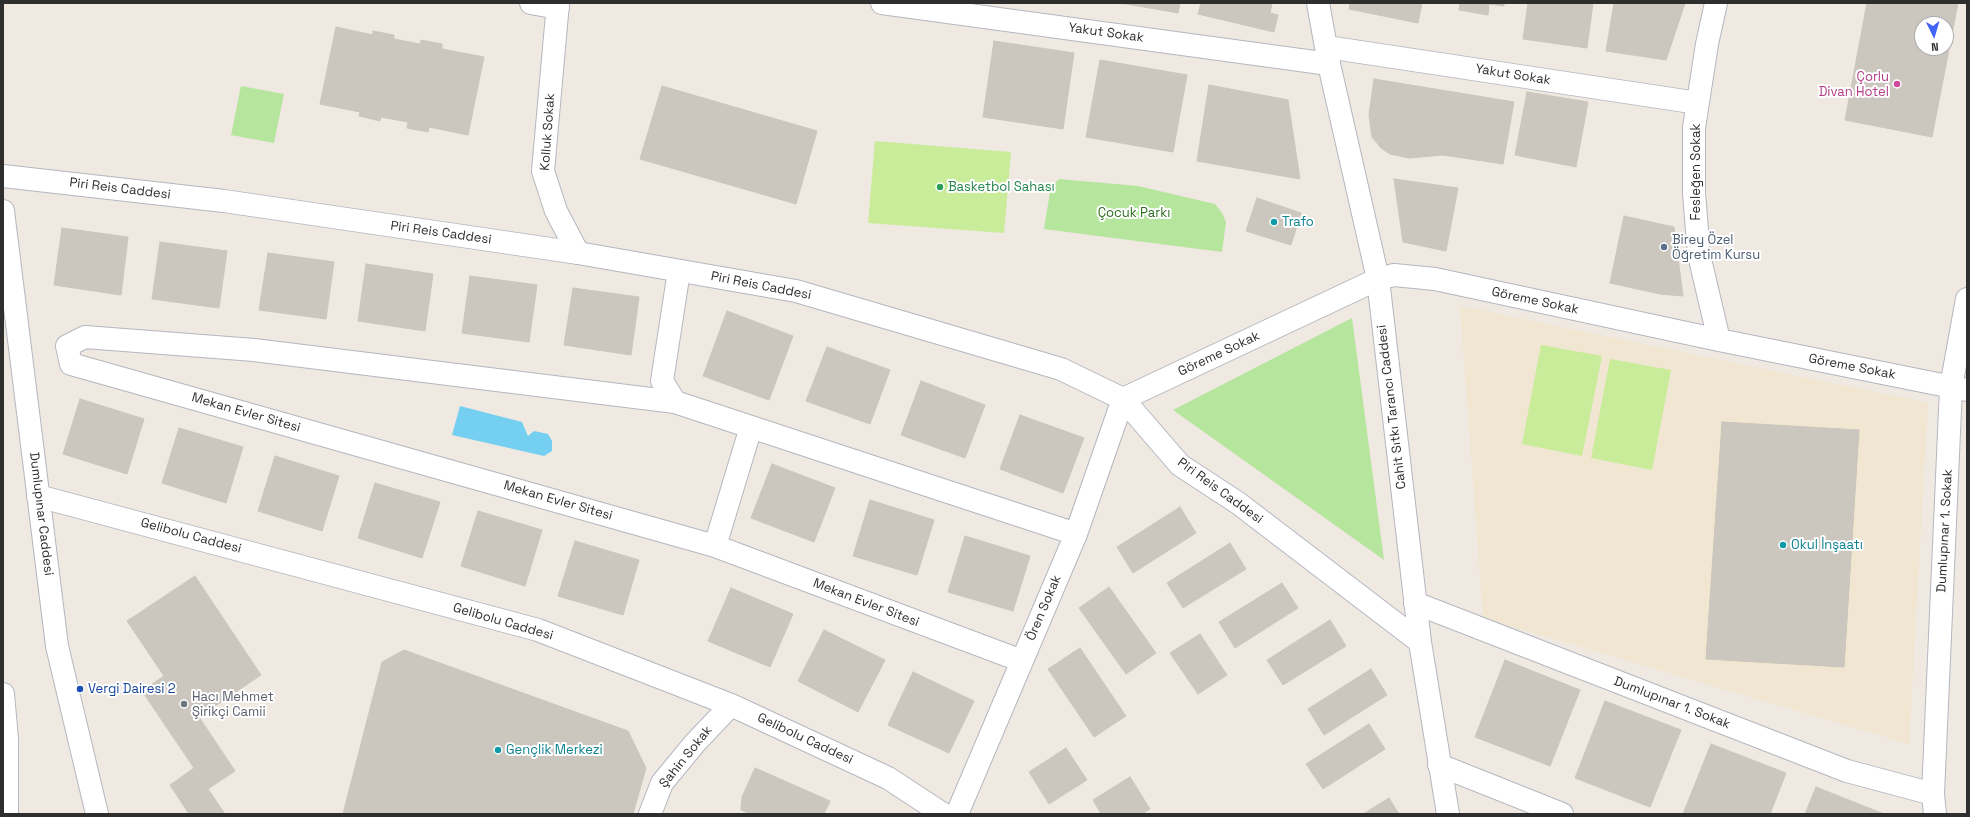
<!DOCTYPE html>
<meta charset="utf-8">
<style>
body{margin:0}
#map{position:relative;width:1970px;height:817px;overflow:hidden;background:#efe9e1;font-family:"Space Grotesk",sans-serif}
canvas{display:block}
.frame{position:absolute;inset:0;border:4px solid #2e2e2e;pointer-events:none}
.north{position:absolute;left:1914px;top:16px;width:40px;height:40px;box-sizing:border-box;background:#fff;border:1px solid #ababab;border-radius:50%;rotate:175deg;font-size:11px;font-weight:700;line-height:16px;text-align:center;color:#2e2e2e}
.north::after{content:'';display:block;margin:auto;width:14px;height:18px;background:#4264fb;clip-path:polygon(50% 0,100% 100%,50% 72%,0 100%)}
</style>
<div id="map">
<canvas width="1970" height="817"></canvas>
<div class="frame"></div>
<div class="north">N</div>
</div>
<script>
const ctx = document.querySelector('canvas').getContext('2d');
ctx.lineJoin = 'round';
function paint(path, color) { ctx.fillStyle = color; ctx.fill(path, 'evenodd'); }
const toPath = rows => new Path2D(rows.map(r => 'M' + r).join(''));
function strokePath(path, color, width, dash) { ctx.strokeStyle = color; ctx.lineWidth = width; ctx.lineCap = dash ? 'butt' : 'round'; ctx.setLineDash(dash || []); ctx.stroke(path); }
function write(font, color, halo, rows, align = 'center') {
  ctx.font = font + ' "Space Grotesk",sans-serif'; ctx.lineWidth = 4; ctx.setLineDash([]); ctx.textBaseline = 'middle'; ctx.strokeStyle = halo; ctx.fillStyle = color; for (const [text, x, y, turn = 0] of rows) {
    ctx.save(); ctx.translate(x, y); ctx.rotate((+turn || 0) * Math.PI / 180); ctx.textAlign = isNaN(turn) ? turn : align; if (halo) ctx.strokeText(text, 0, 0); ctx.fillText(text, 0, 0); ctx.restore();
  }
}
const education = toPath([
 [1460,306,1928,403,1909,744,1483,618]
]);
const green = toPath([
 [241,86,284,94,274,143,231,135],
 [1059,179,1138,186,1215,204,1222,213,1226,222,1222,252,1044,229,1051,186],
 [1352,318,1384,560,1173,410]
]);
const pitch = toPath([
 [875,141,1011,152,1004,233,868,223],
 [1541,345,1602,356,1582,456,1522,444],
 [1610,359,1671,370,1652,470,1591,458]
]);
const water = toPath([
 [460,406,522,422,528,436,534,431,548,434,552,441,552,451,544,456,452,435]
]);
const building = toPath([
 [1121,3,1180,3,1178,13,1121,3],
 [1201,3,1272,3,1270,13,1278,15,1274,32,1198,14,1201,3],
 [1350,3,1422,3,1418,23,1349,9,1350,3],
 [1460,3,1504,3,1504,6,1489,4,1488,15,1459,10,1460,3],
 [1528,3,1593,3,1587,48,1523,39,1528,3],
 [1614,3,1685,3,1666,60,1606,51,1614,3],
 [1867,3,1958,3,1932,137,1845,120,1867,3],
 [1922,24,1946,24,1946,48,1922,48,1922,24],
 [336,27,373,35,373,31,394,35,394,39,420,44,421,40,442,44,442,49,484,57,468,135,429,127,428,132,407,128,408,122,381,117,380,121,359,116,360,112,320,104,336,27],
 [994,41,1074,53,1063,129,983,117,994,41],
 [1100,60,1187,75,1173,152,1086,137,1100,60],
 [1374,79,1453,92,1443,155,1409,158,1390,154,1381,148,1372,137,1369,115,1374,79],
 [1209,85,1288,100,1300,179,1197,161,1209,85],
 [662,86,817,131,796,204,640,159,662,86],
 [1453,92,1514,102,1503,164,1443,155,1453,92],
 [1527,92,1588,102,1576,167,1515,155,1527,92],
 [1394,179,1458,188,1446,251,1403,242,1394,179],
 [1257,198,1301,213,1291,245,1246,231,1257,198],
 [1624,216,1674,227,1683,296,1660,294,1610,283,1624,216],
 [62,228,128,237,121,295,54,285,62,228],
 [160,242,227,251,219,308,152,299,160,242],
 [268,253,334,262,326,319,259,310,268,253],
 [366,264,433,274,425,331,358,321,366,264],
 [470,276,537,285,529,342,462,333,470,276],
 [573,288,639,297,631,355,564,345,573,288],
 [727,311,793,336,769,400,703,376,727,311],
 [827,347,890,370,870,424,806,401,827,347],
 [921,381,985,405,965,458,901,435,921,381],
 [80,399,144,419,127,474,63,454,80,399],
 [1020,415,1084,438,1063,493,1000,469,1020,415],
 [1722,422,1859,430,1844,667,1706,659,1722,422],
 [179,428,243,447,226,503,162,483,179,428],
 [275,456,339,476,322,531,258,511,275,456],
 [772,464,835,488,814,542,751,518,772,464],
 [375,483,440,502,422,558,358,538,375,483],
 [870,500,934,520,917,575,853,556,870,500],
 [1180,507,1196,533,1133,573,1117,547,1180,507],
 [478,511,542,530,525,586,461,566,478,511],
 [965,536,1030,556,1013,611,948,592,965,536],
 [575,541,639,560,623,615,558,596,575,541],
 [1230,543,1246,569,1183,608,1167,583,1230,543],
 [195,576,261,675,199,717,235,771,208,789,225,814,189,814,170,785,194,768,142,691,164,676,127,621,195,576],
 [1282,583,1298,608,1235,648,1219,622,1282,583],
 [1109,587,1156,653,1126,674,1079,608,1109,587],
 [731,588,793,614,770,667,708,641,731,588],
 [1330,620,1346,646,1283,685,1267,660,1330,620],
 [824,630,885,660,858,712,798,681,824,630],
 [1200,634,1227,675,1198,694,1170,653,1200,634],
 [1080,648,1126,716,1094,737,1048,669,1080,648],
 [404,650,628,731,646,768,633,814,343,814,382,662,404,650],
 [1505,660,1580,690,1550,766,1475,737,1505,660],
 [1371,669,1387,695,1324,735,1308,709,1371,669],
 [913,672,974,701,949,753,888,725,913,672],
 [1605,701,1681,730,1650,807,1575,778,1605,701],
 [1369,724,1385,749,1323,789,1306,764,1369,724],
 [1711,744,1786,773,1770,814,1683,814,1711,744],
 [1066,748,1087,780,1049,804,1029,772,1066,748],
 [755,768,830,801,824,814,751,814,741,810,742,797,755,768],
 [1130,777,1150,809,1142,814,1101,814,1093,800,1130,777],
 [1816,787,1884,814,1805,814,1816,787],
 [1389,798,1399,814,1363,814,1389,798]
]);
const street = toPath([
 [531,3,558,8],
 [558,3,543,171,556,211,578,253],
 [882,3,1329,64],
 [1716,3,1707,44,1694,128,1694,193,1699,255,1719,340],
 [1327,47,1698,103],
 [679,271,662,381,675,402,1076,534],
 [675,402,254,350,85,337,67,346,71,364,715,546,1022,661],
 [38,496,538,630,731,705,888,778,943,814],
 [715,546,751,427],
 [1415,603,1847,771,1933,794],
 [1439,765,1562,814],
 [650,814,662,783,695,743,731,705],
 [957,814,1076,534,1123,399,1378,279,1394,275,1435,279,1719,340,1967,390],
 [1935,814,1933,794,1951,387,1967,299]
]);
const secondary = toPath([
 [1318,3,1329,64,1378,279,1420,642,1448,814],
 [3,176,224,201,578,253,796,291,1061,369,1123,399,1180,465,1238,503,1420,642],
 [3,211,57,646,97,814],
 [3,694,7,739,7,814]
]);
const markers = [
 [1897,84,4,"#d1479c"],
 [940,187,4,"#2e9e5b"],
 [1274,222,4,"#0f9aa8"],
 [1664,247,4,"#5c6f8a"],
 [1783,545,4,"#0f9aa8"],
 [80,689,4,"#1a4fb4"],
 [184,704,4,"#6b7280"],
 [498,750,4,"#0f9aa8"]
];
const streetNames = [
 ["Yakut Sokak",1106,33,8],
 ["Yakut Sokak",1513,75,9],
 ["Kolluk Sokak",548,132,-86],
 ["Fesleğen Sokak",1696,172,-90],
 ["Piri Reis Caddesi",120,189,7],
 ["Piri Reis Caddesi",441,233,8],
 ["Piri Reis Caddesi",761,286,11],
 ["Göreme Sokak",1535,301,12],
 ["Göreme Sokak",1219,354,-25],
 ["Göreme Sokak",1852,367,11],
 ["Cahit Sıtkı Tarancı Caddesi",1392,407,-97],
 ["Mekan Evler Sitesi",246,413,16],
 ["Piri Reis Caddesi",1220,491,36],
 ["Mekan Evler Sitesi",558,501,16],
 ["Dumlupınar Caddesi",41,514,83],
 ["Dumlupınar 1. Sokak",1945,531,-87],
 ["Gelibolu Caddesi",191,536,15],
 ["Mekan Evler Sitesi",866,603,21],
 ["Ören Sokak",1044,608,-67],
 ["Gelibolu Caddesi",503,622,16],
 ["Dumlupınar 1. Sokak",1672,703,21],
 ["Gelibolu Caddesi",805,739,25],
 ["Şahin Sokak",686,757,-51]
];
const hotelNames = [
 ["Çorlu",1889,77],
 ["Divan Hotel",1889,92]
];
const leisureNames = [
 ["Basketbol Sahası",948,187]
];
const parkNames = [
 ["Çocuk Parkı",1134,213]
];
const cultureNames = [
 ["Trafo",1282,222],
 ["Okul İnşaatı",1791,545],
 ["Gençlik Merkezi",506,750]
];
const serviceNames = [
 ["Birey Özel",1672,240],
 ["Öğretim Kursu",1672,255]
];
const transitNames = [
 ["Vergi Dairesi 2",88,689]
];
const worshipNames = [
 ["Hacı Mehmet",192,697],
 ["Şirikçi Camii",192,712]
];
paint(education, '#f0e6d1');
paint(green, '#b6e59e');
paint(pitch, '#c9ec9a');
paint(water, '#75cff0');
paint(building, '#cbc7bf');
strokePath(building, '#cbc5ba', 1);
strokePath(street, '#b4b7c1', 24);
strokePath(secondary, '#b4b7c1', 24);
strokePath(street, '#fff', 22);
strokePath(secondary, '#fff', 22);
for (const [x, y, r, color] of markers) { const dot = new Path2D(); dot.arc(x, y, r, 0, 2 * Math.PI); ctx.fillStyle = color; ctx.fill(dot); strokePath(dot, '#fff', 1.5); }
write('13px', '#2e2e2e', '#fff', streetNames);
write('13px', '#b23c85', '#fff', hotelNames, 'right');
write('13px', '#27864d', '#fff', leisureNames, 'left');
write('13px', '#2c6e1b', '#fff', parkNames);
write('13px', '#0d838f', '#fff', cultureNames, 'left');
write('13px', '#4e5e75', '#fff', serviceNames, 'left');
write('13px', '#164399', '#fff', transitNames, 'left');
write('13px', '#5b616d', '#fff', worshipNames, 'left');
</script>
